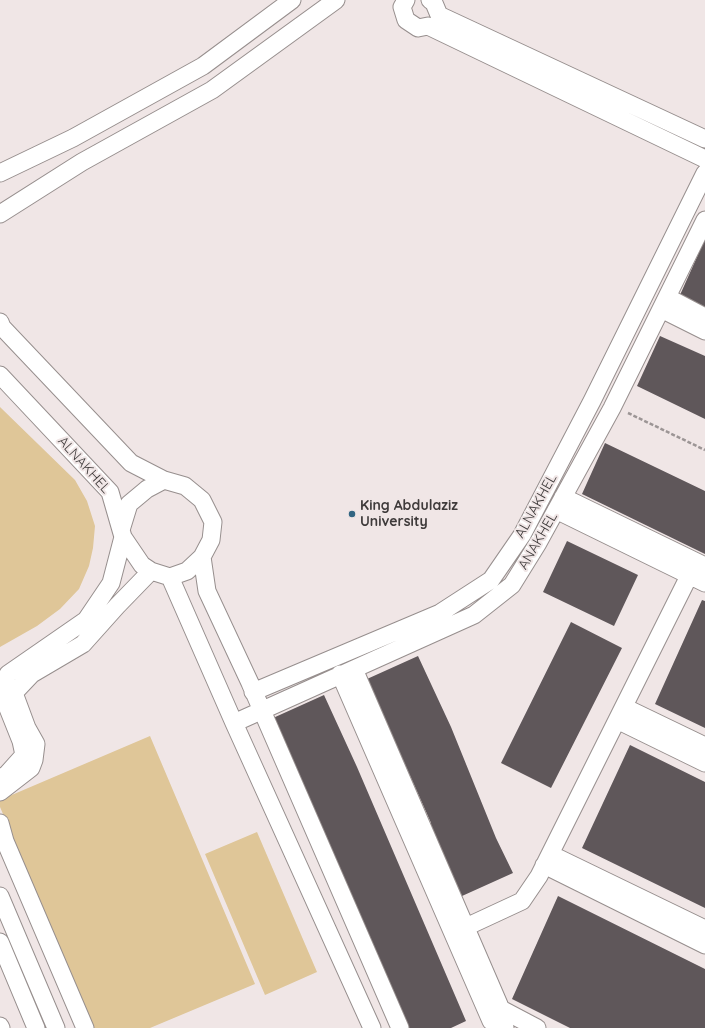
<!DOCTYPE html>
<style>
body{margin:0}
canvas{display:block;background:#f0e6e6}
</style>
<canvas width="705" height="1028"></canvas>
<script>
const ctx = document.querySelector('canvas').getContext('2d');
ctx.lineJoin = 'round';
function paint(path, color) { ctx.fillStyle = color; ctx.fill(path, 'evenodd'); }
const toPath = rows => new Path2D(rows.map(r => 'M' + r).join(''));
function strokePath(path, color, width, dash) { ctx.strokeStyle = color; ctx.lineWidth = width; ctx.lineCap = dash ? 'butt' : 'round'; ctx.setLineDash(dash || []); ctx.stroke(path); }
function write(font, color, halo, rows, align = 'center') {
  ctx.font = font + ' Quicksand,sans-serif'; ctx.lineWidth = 4; ctx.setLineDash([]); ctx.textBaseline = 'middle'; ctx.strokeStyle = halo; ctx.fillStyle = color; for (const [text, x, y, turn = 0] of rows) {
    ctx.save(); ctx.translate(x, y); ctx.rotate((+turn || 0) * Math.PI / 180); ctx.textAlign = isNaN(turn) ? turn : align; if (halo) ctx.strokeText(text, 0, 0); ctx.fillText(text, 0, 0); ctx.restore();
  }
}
const green = toPath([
 [0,407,75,480,87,501,95,526,93,548,89,566,79,589,60,609,37,626,0,647],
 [150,736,255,984,150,1028,94,1028,0,807,0,800],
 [257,832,317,972,265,995,205,854]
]);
const building = toPath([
 [705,239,705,307,680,295],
 [660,336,705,356,705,419,637,386],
 [605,443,705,491,705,554,582,494],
 [567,541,638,575,614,626,543,592],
 [702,600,705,601,705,728,655,704],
 [571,622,622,648,551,788,501,763],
 [418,656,451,727,496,838,513,873,462,896,429,825,431,823,367,679],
 [324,695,357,767,466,1021,451,1028,407,1028,273,718],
 [630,745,705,782,705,908,582,848],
 [558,896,705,969,705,1028,570,1028,512,999]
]);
const path = toPath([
 [628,413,705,450]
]);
const minor = toPath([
 [406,0,402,7,406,20,418,28,428,26,705,159],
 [430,0,434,3,439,15,705,139],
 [0,173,73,138,203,66,292,0],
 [0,214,82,162,212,90,336,0],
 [667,297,705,317],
 [661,309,705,331],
 [0,322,2,327,131,463,164,480,185,486,202,500,213,522,211,540,202,557,207,591,250,683,400,1028],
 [0,375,110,492,123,537,142,565,151,571,170,577,234,723,372,1028],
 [563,497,705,566],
 [556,510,705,583],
 [121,530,129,504,147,489,164,480],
 [170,577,187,571,202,557],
 [354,669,501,1009,537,1028],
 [340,674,491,1021,505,1028],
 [253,692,440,613,491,580,522,535,592,401,705,173],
 [624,707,705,746],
 [617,720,705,763],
 [234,723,474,615,512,585,538,543,612,408,705,220],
 [0,779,7,774,24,755,21,741,1,691,8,674,86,620,111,583,123,537],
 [0,792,31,768,34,760,36,744,27,728,14,693,32,674,83,644,117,606,151,571],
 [0,823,5,841,85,1028],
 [550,854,705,929],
 [544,865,705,945],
 [0,896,56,1028],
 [466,927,522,901,539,876,689,576],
 [0,942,36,1028],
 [0,1026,1,1028]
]);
const markers = [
 [352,514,4,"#326582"]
];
const streetNames = [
 ["ALNAKHEL",84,465,48],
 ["ALNAKHEL",536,506,-61],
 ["ANAKHEL",538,541,-60]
];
const poiNames = [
 ["King Abdulaziz",360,506],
 ["University",360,522]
];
paint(green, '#dfc698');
paint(building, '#5f575a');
strokePath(minor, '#978f8e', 19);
strokePath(path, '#9c9595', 2.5, [4, 2]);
strokePath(minor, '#fff', 17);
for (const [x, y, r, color] of markers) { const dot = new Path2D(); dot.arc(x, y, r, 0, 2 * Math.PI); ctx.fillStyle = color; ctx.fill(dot); strokePath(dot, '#f0e6e6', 1.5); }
write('14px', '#3f3b3b', '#f0e6e6', streetNames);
write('bold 14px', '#3f3b3b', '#f0e6e6', poiNames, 'left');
</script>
